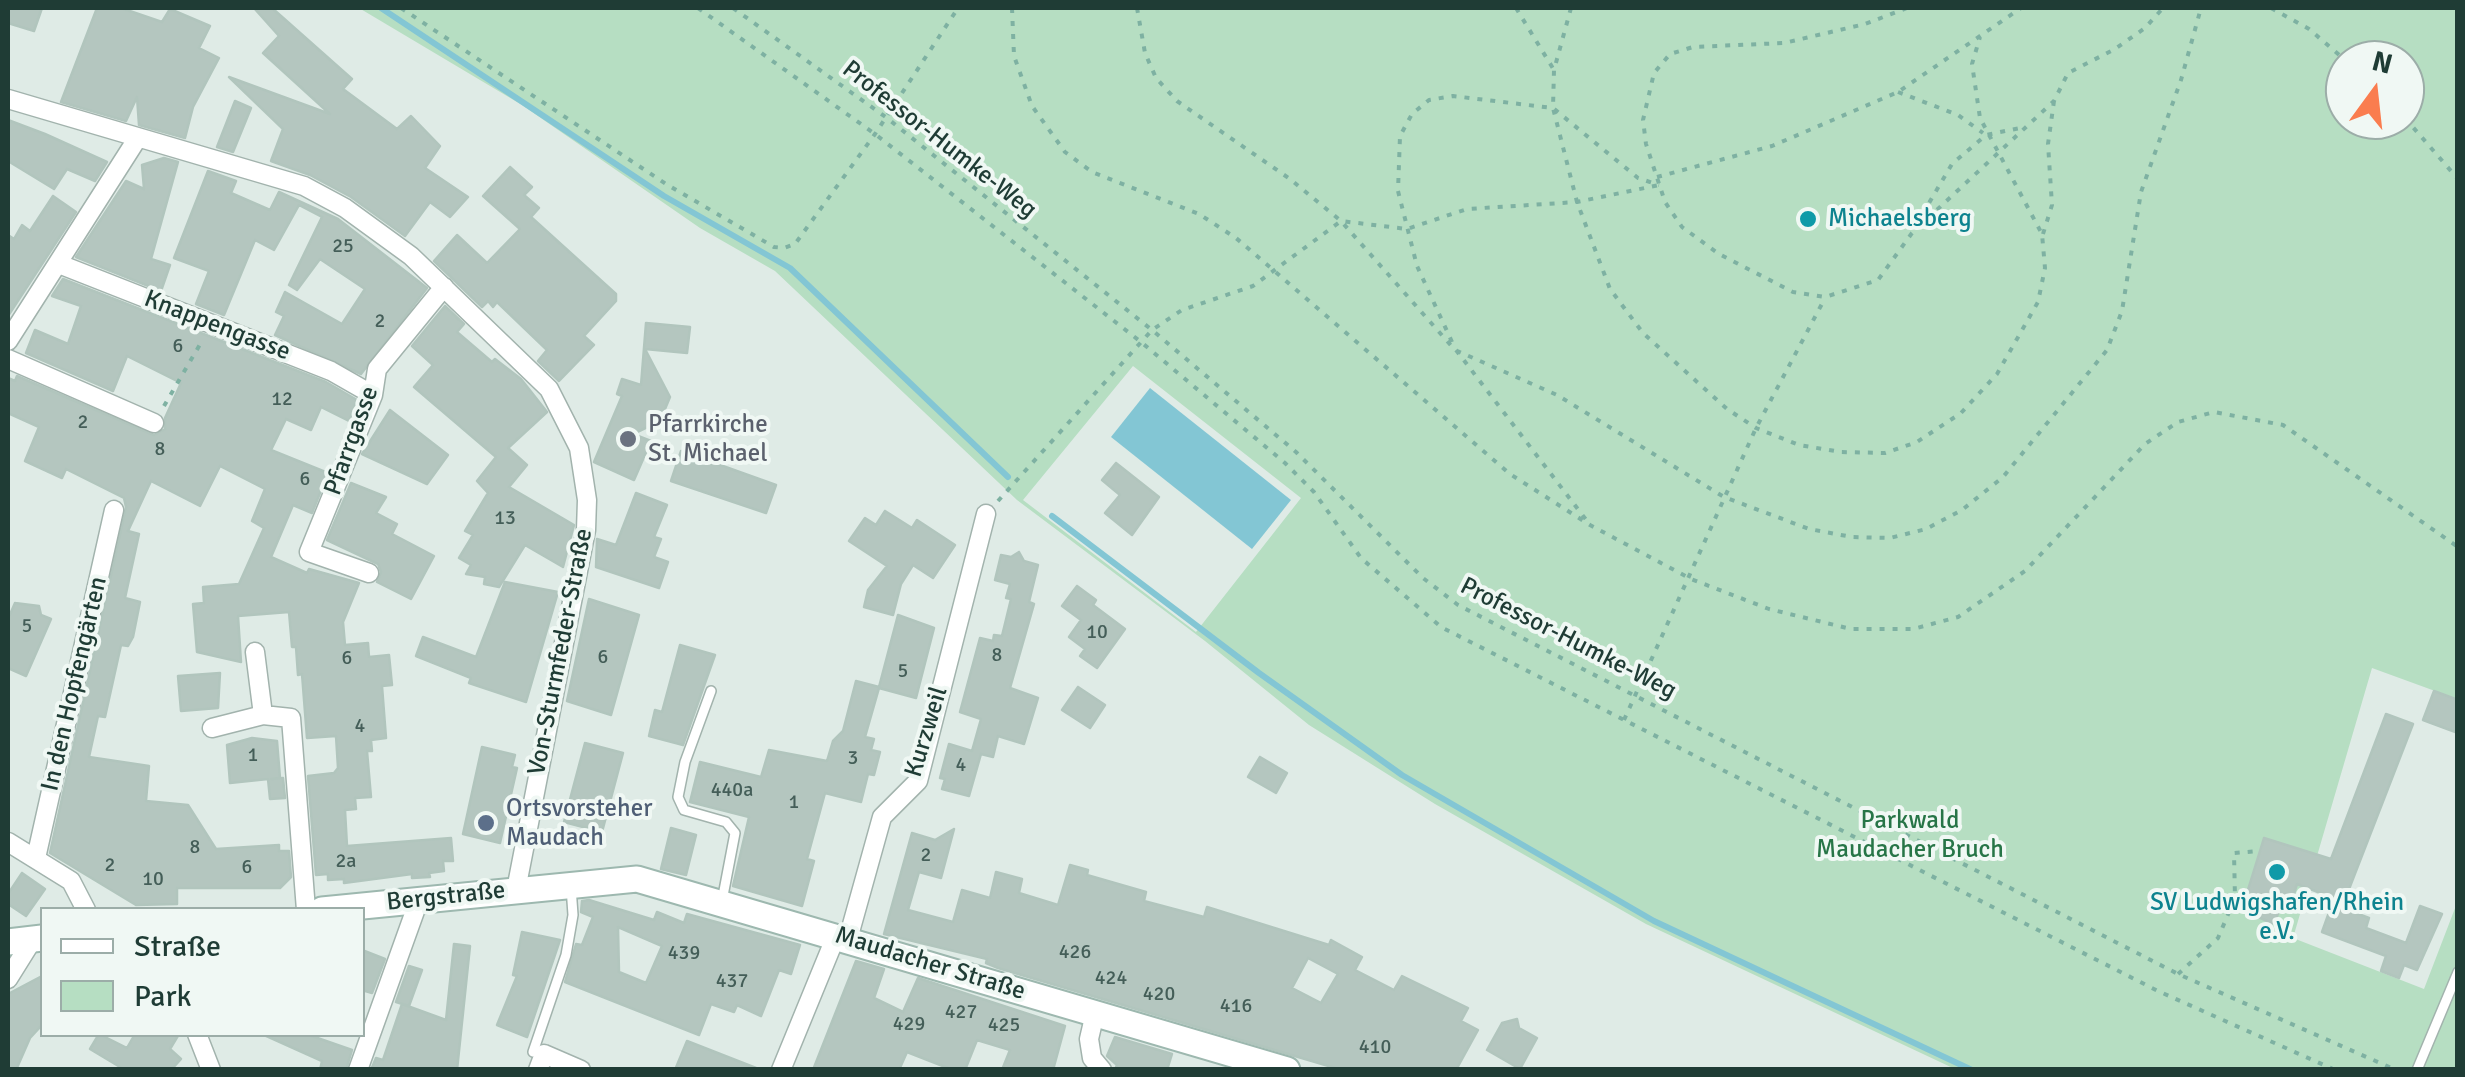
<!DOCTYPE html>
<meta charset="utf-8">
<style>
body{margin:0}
#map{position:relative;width:2465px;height:1077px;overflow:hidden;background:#dfebe6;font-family:Signika,sans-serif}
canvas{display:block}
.frame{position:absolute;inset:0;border:10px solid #1f3c35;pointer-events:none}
.legend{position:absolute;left:40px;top:907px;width:325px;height:130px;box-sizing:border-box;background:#f0f8f4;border:2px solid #9cada8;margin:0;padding:12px 18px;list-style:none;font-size:30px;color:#1f3c35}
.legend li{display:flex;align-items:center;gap:20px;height:50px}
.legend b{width:50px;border:2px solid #9cada8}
.north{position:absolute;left:2325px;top:40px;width:100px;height:100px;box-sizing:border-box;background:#f0f8f4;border:2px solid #9cada8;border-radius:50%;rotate:15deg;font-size:28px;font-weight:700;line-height:40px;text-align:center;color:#1f3c35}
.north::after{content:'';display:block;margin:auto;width:35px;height:45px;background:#fa7d4f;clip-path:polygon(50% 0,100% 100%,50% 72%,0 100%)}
</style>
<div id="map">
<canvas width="2465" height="1077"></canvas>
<div class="frame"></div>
<ul class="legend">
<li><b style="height:12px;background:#fff"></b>Straße</li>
<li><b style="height:28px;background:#b6dec2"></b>Park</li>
</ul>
<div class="north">N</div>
</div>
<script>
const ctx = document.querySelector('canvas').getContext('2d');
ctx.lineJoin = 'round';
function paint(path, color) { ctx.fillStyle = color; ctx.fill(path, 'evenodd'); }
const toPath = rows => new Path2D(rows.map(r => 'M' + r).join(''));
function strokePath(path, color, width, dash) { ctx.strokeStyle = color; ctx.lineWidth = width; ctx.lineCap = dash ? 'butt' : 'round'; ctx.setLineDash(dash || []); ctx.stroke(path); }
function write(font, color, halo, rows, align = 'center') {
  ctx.font = font + ' Signika,sans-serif'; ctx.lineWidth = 8; ctx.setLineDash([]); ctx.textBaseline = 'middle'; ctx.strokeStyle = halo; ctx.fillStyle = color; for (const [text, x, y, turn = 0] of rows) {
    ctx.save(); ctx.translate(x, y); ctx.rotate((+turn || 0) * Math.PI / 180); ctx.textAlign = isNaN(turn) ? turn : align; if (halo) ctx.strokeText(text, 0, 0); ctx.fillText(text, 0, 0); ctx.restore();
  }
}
const green = toPath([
 [359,8,2457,8,2457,699,2372,668,2293,938,2424,989,2457,903,2457,1069,1955,1069,1646,924,1435,804,1309,725,1205,641,1017,500,775,271,700,228,522,105],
 [2345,60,2405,60,2405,120,2345,120],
 [1133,366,1301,498,1196,632,1023,500]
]);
const water = toPath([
 [1150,388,1291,500,1252,549,1111,437]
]);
const stream = toPath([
 [381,8,664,196,790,268,1008,477],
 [1052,516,1259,673,1402,775,1654,921,1972,1070]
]);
const building = toPath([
 [8,8,42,8,34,31,8,23,8,8],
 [97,8,121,8,162,22,170,9,210,26,199,48,219,58,193,107,185,138,139,125,137,97,126,121,61,102,97,8],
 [254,8,272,8,352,79,343,89,397,129,411,116,440,146,425,168,468,197,450,217,430,202,405,236,351,197,310,175,271,161,283,129,229,77,330,114,263,53,279,36,254,8],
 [235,101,251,108,233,152,217,147,235,101],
 [8,120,45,134,107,162,95,181,67,169,54,189,8,161,8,120],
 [164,158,178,162,151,259,170,265,161,291,76,257,126,181,144,189,142,165,164,158],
 [510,167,532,187,524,195,539,208,531,217,616,294,616,301,584,336,594,345,559,381,538,361,547,350,497,302,493,307,488,301,482,307,434,261,457,235,487,263,520,229,483,196,510,167],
 [208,171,236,181,231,193,270,210,279,192,338,219,427,288,361,374,275,335,284,316,276,312,285,292,342,324,365,289,320,259,297,290,289,285,322,217,299,205,274,250,255,240,224,315,196,304,209,271,174,258,208,171],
 [53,196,76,212,8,316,8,235,14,239,22,225,30,231,53,196],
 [63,279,326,382,357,400,349,421,321,407,311,430,286,419,271,450,328,473,312,513,293,505,271,557,307,573,309,569,359,583,343,622,345,645,368,643,369,657,389,655,392,685,382,686,386,738,371,740,372,751,367,751,371,797,355,798,356,809,345,810,347,846,451,838,453,861,443,861,444,871,429,873,430,877,412,878,412,874,344,883,344,879,328,880,328,874,316,875,308,776,334,773,338,768,336,736,307,738,302,674,298,675,296,647,292,647,289,612,238,616,241,662,197,652,193,604,204,603,203,587,239,584,264,528,252,521,265,489,220,466,200,506,151,481,128,531,139,534,125,598,140,602,133,637,128,646,121,645,105,717,98,716,89,757,149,766,146,801,188,805,216,849,279,845,279,851,289,851,291,877,280,888,177,888,177,904,136,905,50,853,126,507,124,498,66,469,62,478,25,461,39,427,8,413,8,378,15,381,17,376,154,435,165,429,165,418,181,383,127,356,113,391,26,353,35,330,68,344,81,306,52,296,63,279],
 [445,306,464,324,457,332,492,362,495,359,521,379,547,412,508,448,527,465,509,487,574,525,563,567,525,545,499,587,484,584,485,577,466,574,471,565,459,558,473,535,465,531,488,493,477,481,496,457,414,387,433,365,412,346,445,306],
 [646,323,690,327,687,353,645,349,670,397,660,421,633,434,651,441,634,480,594,462,622,396,617,394,622,379,641,385,646,323],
 [390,410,448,455,427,484,362,454,390,410],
 [681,451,776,485,766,513,671,481,681,451],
 [1116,463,1159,497,1132,535,1105,513,1120,495,1102,480,1116,463],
 [351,483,386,497,376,513,397,524,392,534,434,556,411,599,377,582,381,572,378,564,327,540,351,483],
 [636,493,667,505,654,537,661,539,654,557,668,562,659,588,596,567,597,539,616,545,636,493],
 [885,511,912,528,917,520,955,545,933,578,913,565,901,584,893,615,864,607,868,590,887,566,849,541,865,518,876,525,885,511],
 [1019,552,1024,561,1038,565,1029,602,1034,604,1010,688,1038,698,1024,744,998,736,993,757,981,754,969,796,942,789,945,779,940,778,949,744,972,751,981,719,960,712,980,638,993,641,994,635,1002,636,1011,599,1006,598,1010,584,995,580,1001,555,1011,557,1019,552],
 [505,582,558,592,526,702,469,683,471,678,416,656,423,637,476,657,505,582],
 [1077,586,1096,600,1093,605,1125,629,1097,668,1080,656,1085,649,1069,637,1081,620,1062,606,1077,586],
 [589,599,639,615,611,715,567,701,589,599],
 [15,603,39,606,41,615,51,619,26,676,8,668,8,619,15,603],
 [898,615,934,628,916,698,879,688,865,737,874,739,871,750,880,752,874,775,868,774,861,802,825,793,807,859,814,861,802,906,733,886,749,817,690,802,700,762,761,777,769,750,827,761,833,741,843,731,856,681,879,687,898,615],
 [680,645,715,655,683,745,649,736,655,710,662,712,680,645],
 [220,673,218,708,181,711,178,676,220,673],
 [1078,687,1105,705,1090,728,1062,710,1078,687],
 [2434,691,2458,700,2458,733,2423,720,2434,691],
 [2386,714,2413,724,2344,902,2297,884,2290,906,2282,903,2274,924,2256,916,2263,898,2247,893,2264,838,2331,859,2386,714],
 [252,738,277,741,280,778,271,779,283,778,285,798,270,799,268,779,230,783,227,745,252,738],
 [585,743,623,753,602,832,564,822,585,743],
 [482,747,515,755,512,767,517,768,500,843,463,834,482,747],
 [1260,757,1287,773,1276,793,1248,777,1260,757],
 [671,828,696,835,686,875,661,869,671,828],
 [954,829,941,878,919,872,908,910,953,922,962,890,990,898,996,872,1022,879,1019,893,1058,905,1070,865,1088,870,1087,875,1146,892,1144,901,1204,917,1207,907,1329,945,1331,940,1362,957,1355,970,1394,990,1402,976,1468,1008,1461,1021,1478,1030,1456,1070,1342,1070,998,968,986,963,987,959,884,934,912,833,935,840,954,829],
 [1308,958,1338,974,1321,1003,1292,988,1308,958],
 [22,873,45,889,26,916,8,904,8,894,22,873],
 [589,900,654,920,657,912,684,923,687,914,800,945,791,974,779,970,761,1016,737,1005,734,1012,711,1004,699,1035,565,982,576,944,582,945,593,917,581,912,582,901,589,900],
 [618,927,662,946,646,983,619,972,618,927],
 [2332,904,2369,918,2366,928,2406,943,2420,906,2442,914,2417,970,2404,965,2399,978,2381,971,2386,956,2322,932,2332,904],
 [522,932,560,940,527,1037,497,1025,517,976,513,975,522,932],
 [454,944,470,946,457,1070,371,1070,376,1058,383,1060,402,1004,446,1020,454,944],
 [362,950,385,959,372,993,362,990,362,950],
 [856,961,884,969,874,998,903,1012,918,978,1065,1026,1053,1070,1002,1070,1010,1050,977,1040,965,1070,953,1070,907,1052,899,1070,813,1070,856,961],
 [409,966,422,970,409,1006,396,1002,409,966],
 [42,976,42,1025,30,1038,16,1070,8,1070,8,994,42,976],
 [1517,1019,1519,1028,1537,1038,1520,1069,1487,1050,1502,1023,1517,1019],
 [99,1034,127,1048,135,1034,179,1034,170,1049,181,1059,171,1070,125,1070,90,1049,99,1034],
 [262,1034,306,1034,352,1050,346,1070,320,1070,322,1061,262,1034],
 [1115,1037,1172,1054,1167,1070,1115,1070,1117,1065,1107,1056,1115,1037],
 [687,1041,756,1068,756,1070,675,1070,687,1041]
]);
const path = toPath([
 [401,8,666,184,774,247,784,248,795,244,875,134,958,8],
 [698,8,875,134,1141,342,1285,463,1314,492,1361,558,1441,627,2158,991,2335,1070],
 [733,8,887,118,1152,330,1296,452,1423,578,1458,605,2178,974,2396,1070],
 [1012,8,1014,56,1032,106,1065,152,1092,172,1199,214,1236,238,1510,474,1590,525,1691,579,1769,609,1851,629,1913,629,1958,617,2025,571,2145,444,2178,422,2214,412,2283,425,2458,547],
 [1137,8,1145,53,1156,78,1177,101,1290,179,1341,221,1455,350,1557,395,1724,497,1809,529,1852,537,1890,538,1926,529,1962,510,2003,477,2107,350,2122,311,2141,192,2181,80,2201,8],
 [1516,8,1554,70],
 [1571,8,1554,70,1553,108,1577,202,1610,289,1643,333,1727,409,1756,428,1799,445,1841,452,1885,453,1917,442,1961,413,1997,374,2038,302,2045,268,2042,234,1980,118,1972,64,1980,37],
 [1907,8,1865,24,1784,43,1693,47,1670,54,1654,73,1643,120,1646,144,1665,202,1682,227,1719,254,1793,292,1825,297,1878,280,1912,233,2054,101,2068,73,2115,49,2145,28,2163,8],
 [2271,8,2309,29,2345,60],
 [1898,92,1958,115,1983,133],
 [2405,118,2458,179],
 [1657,177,1772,146,1898,92,2021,8],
 [1916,225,1952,164,1986,135,2020,128],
 [2043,234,2052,205,2048,144,2054,101],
 [1452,342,1417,266,1398,191,1400,136,1412,114,1429,100,1453,96,1553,108,1638,178,1659,185],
 [1456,350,1587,521],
 [164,406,202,341],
 [998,501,1152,330,1182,310,1253,286,1341,221,1407,229,1467,209,1577,202,1659,185],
 [1624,720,1756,428,1824,300],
 [2235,898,2258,906],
 [2178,974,2218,938,2235,898,2234,853,2259,851]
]);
const lane = toPath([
 [711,691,685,762,678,797,684,810,726,822,735,833,722,901],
 [533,1052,566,955,573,915,571,887],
 [2417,1070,2458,972]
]);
const street = toPath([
 [8,99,304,186,345,208,411,256,549,389,579,448,587,500,586,530,516,890],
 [59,264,331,371,373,395],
 [8,341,137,139],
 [8,359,154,423],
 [369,573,309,552,373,395,377,369,444,287],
 [255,652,263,715,291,718,306,910],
 [212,728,263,715],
 [8,842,71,881,86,910],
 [36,858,114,510],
 [848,939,882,817,918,781,986,514],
 [8,979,33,939],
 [1095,1013,1089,1039,1092,1058,1102,1070],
 [197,1034,211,1070],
 [358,1070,419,900],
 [538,1070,544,1054,581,1070],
 [781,1070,836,936]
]);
const secondary = toPath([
 [322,910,637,879,1287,1070],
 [8,942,42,938]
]);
const markers = [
 [1808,219,10,"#0f9aa8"],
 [628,439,10,"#6b7280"],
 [486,823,10,"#5c6f8a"],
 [2277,872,10,"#0f9aa8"]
];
const numberNames = [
 ["25",343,247],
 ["2",380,322],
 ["6",178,347],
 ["12",282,400],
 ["2",83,423],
 ["8",160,450],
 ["6",305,480],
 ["13",505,519],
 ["5",27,627],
 ["10",1097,633],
 ["8",997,656],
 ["6",603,658],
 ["6",347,659],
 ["5",903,672],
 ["4",360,727],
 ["1",253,756],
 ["3",853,759],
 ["4",961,766],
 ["440a",732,791],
 ["1",794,803],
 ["8",195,848],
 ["2",926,856],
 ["2a",346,862],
 ["2",110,866],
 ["6",247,868],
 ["10",153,880],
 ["426",1075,953],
 ["439",684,954],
 ["424",1111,979],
 ["437",732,982],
 ["420",1159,995],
 ["416",1236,1007],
 ["427",961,1013],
 ["429",909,1025],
 ["425",1004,1026],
 ["410",1375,1048]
];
const streetNames = [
 ["Professor-Humke-Weg",939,140,38],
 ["Knappengasse",217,326,21],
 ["Pfarrgasse",352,441,-70],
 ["Professor-Humke-Weg",1568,639,27],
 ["Von-Sturmfeder-Straße",561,652,-79],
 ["In den Hopfengärten",75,684,-77],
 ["Kurzweil",927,732,-73],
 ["Bergstraße",446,897,-6],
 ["Maudacher Straße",930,964,17]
];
const cultureNames = [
 ["Michaelsberg",1828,219],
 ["SV Ludwigshafen/Rhein",2277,903,"center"],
 ["e.V.",2277,932,"center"]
];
const worshipNames = [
 ["Pfarrkirche",648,425],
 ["St. Michael",648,454]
];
const serviceNames = [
 ["Ortsvorsteher",506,809],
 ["Maudach",506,838]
];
const parkNames = [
 ["Parkwald",1910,821],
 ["Maudacher Bruch",1910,850]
];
paint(green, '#b6dec2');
paint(water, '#83c6d4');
strokePath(stream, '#83c6d4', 6);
paint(building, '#b4c6bf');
strokePath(building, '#b1c5bd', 2.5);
strokePath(lane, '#a2b3ad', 12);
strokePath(street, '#a2b3ad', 21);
strokePath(secondary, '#9db8af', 29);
strokePath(path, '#7eb1a2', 4, [5, 8]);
strokePath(lane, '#fff', 9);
strokePath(street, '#fff', 18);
strokePath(secondary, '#fff', 25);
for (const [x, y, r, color] of markers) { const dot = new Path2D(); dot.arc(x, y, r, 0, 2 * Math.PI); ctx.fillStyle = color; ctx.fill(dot); strokePath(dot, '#f0f8f4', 4); }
write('20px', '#445e58', null, numberNames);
write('25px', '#1f3c35', '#f0f8f4', streetNames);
write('25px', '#0d838f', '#f0f8f4', cultureNames, 'left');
write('25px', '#5b616d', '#f0f8f4', worshipNames, 'left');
write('25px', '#4e5e75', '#f0f8f4', serviceNames, 'left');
write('25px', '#277547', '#f0f8f4', parkNames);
</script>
